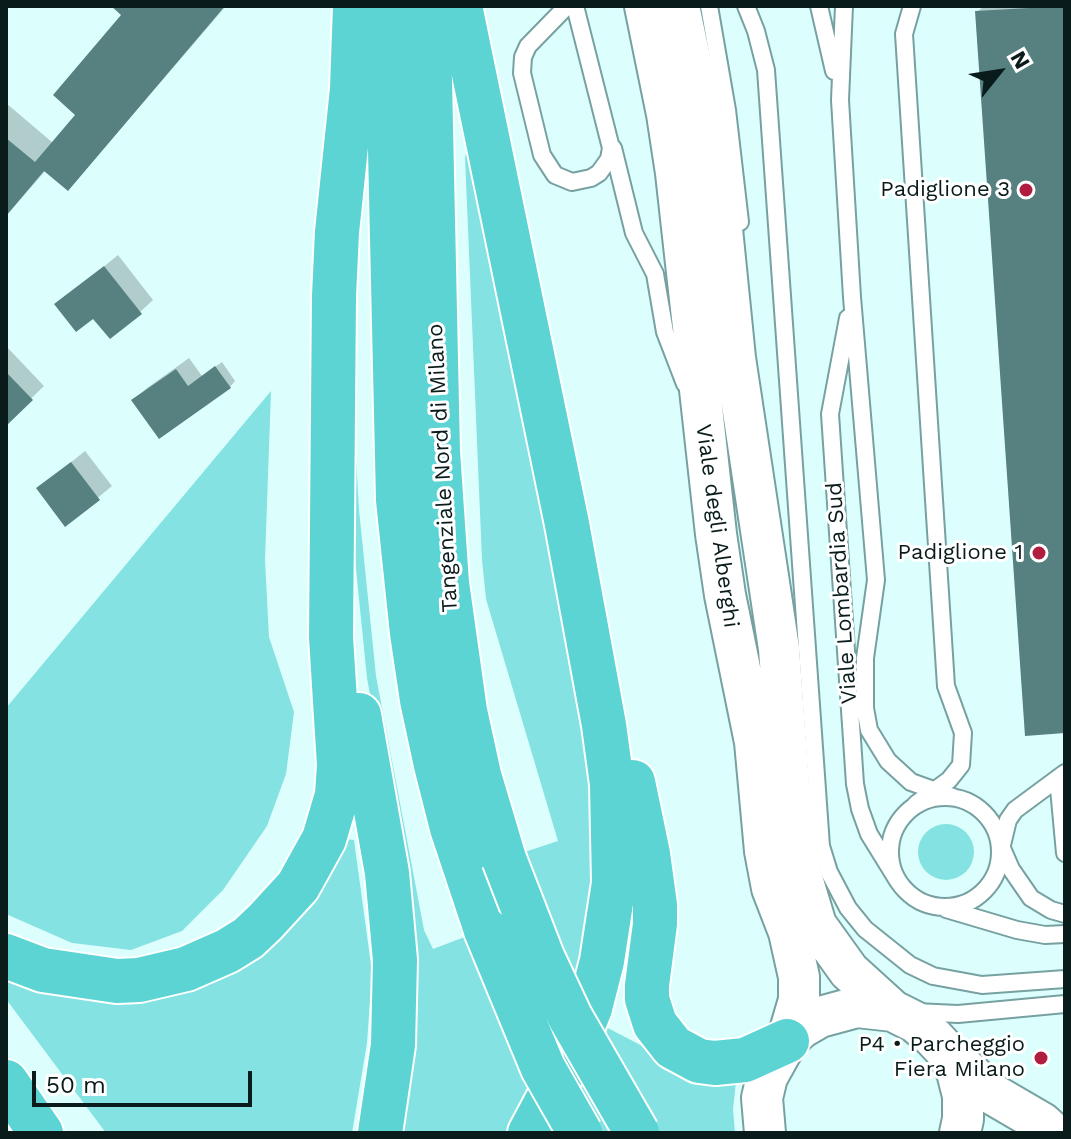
<!DOCTYPE html>
<meta charset="utf-8">
<style>
body{margin:0}
#map{position:relative;width:1071px;height:1139px;overflow:hidden;background:#dcfffe;font-family:"Work Sans",sans-serif}
canvas{display:block}
.frame{position:absolute;inset:0;border:8px solid #0a1b1b;pointer-events:none}
.north{position:absolute;left:959px;top:32px;width:80px;height:80px;-webkit-text-stroke:6px #fff;paint-order:stroke;rotate:60deg;font-size:22px;font-weight:700;line-height:32px;text-align:center;color:#0a1b1b}
.north::after{content:'';display:block;margin:auto;width:28px;height:36px;background:#0a1b1b;clip-path:polygon(50% 0,100% 100%,50% 72%,0 100%)}
.scale{position:absolute;left:32px;top:1071px;width:220px;height:36px;box-sizing:border-box;border:4px solid #0a1b1b;border-top:0;padding-left:10px;font-size:24px;line-height:28px;white-space:nowrap;color:#0a1b1b;-webkit-text-stroke:6px #fff;paint-order:stroke}
</style>
<div id="map">
<canvas width="1071" height="1139"></canvas>
<div class="frame"></div>
<div class="north">N</div>
<div class="scale">50 m</div>
</div>
<script>
const ctx = document.querySelector('canvas').getContext('2d');
ctx.lineJoin = 'round';
function paint(path, color) { ctx.fillStyle = color; ctx.fill(path, 'evenodd'); }
const toPath = rows => new Path2D(rows.map(r => 'M' + r).join(''));
function strokePath(path, color, width, dash) { ctx.strokeStyle = color; ctx.lineWidth = width; ctx.lineCap = dash ? 'butt' : 'round'; ctx.setLineDash(dash || []); ctx.stroke(path); }
function write(font, color, halo, rows, align = 'center') {
  ctx.font = font + ' "Work Sans",sans-serif'; ctx.lineWidth = 6; ctx.setLineDash([]); ctx.textBaseline = 'middle'; ctx.strokeStyle = halo; ctx.fillStyle = color; for (const [text, x, y, turn = 0] of rows) {
    ctx.save(); ctx.translate(x, y); ctx.rotate((+turn || 0) * Math.PI / 180); ctx.textAlign = isNaN(turn) ? turn : align; if (halo) ctx.strokeText(text, 0, 0); ctx.fillText(text, 0, 0); ctx.restore();
  }
}
const green = toPath([
 [470,143,590,751,596,895,564,1028,515,1133,400,1133,410,1082,415,1013,400,860,367,678,350,510,353,406,359,510,376,676,424,930,433,949,504,922,485,865,558,841,486,599,482,560,465,157],
 [271,391,265,560,269,637,294,712,286,774,267,826,223,890,182,931,131,950,72,943,6,914,6,708],
 '918 852a28 28 0 1 1 56 0a28 28 0 1 1-56 0Z',
 [344,839,354,840,372,972,367,1043,352,1133,106,1133,6,999,6,972,164,994],
 [602,1025,650,1050,736,1082,733,1109,735,1133,556,1133]
]);
const shadow = toPath([
 [114,6,226,6,86,169,46,170,6,216,6,103,53,143,78,114,124,15],
 [984,6,1065,6,1065,731,977,12],
 [118,255,153,300,140,312,57,305],
 [6,346,44,386,6,423],
 [189,358,202,376,222,362,235,381,230,387,134,400,147,388],
 [85,451,112,486,66,524,39,488]
]);
const building = toPath([
 [111,6,225,6,68,191,44,171,6,216,6,138,35,162,75,115,53,95,121,15],
 [1065,6,1065,733,1025,736,975,11],
 [104,266,142,314,110,339,93,319,76,332,54,304],
 [215,366,231,388,159,439,131,400,176,369,188,386],
 [6,372,33,400,6,426],
 [71,462,100,500,65,527,36,488]
]);
const service = toPath([
 [567,6,528,46,523,57,522,73,542,155,555,175,572,182,591,178,599,173,609,159,611,148,575,6],
 [709,6,727,110,740,222],
 [746,6,756,31,766,70,821,846,829,872,848,908,865,929,910,965,933,976,982,985,1065,979],
 [819,6,834,71],
 [844,6,840,100,852,297,876,580,865,658,865,708,869,730,888,761,911,782,953,797],
 [912,6,904,34,946,686,963,733,961,765,949,780,916,804],
 [613,148,634,233,655,274,665,332,685,384],
 [848,318,830,414,855,784,860,809,869,834,898,881],
 [1058,778,1065,853],
 '890 852a55 55 0 1 1 110 0a55 55 0 1 1-110 0Z',
 [1001,846,1011,869,1031,898,1051,910,1065,914],
 [1001,849,1008,820,1015,810,1065,773],
 [946,909,1017,930,1045,935,1065,934],
 [915,1012,958,1014,1065,1004]
]);
const tertiary = toPath([
 [645,6,667,114,676,173,716,534,725,595,755,742,765,851,772,888,789,932,799,977,799,1000,787,1041],
 [679,6,711,158,722,229,735,358,779,649,794,851,816,925,849,971,893,1011],
 [951,1056,994,1095,1042,1123,1053,1133],
 [765,1133,762,1098,767,1077,787,1041,801,1028,820,1017,857,1007,893,1011,915,1022,933,1037,947,1052,957,1072,963,1096,963,1119,960,1133]
]);
const motorway = toPath([
 [383,6,389,106,398,500,412,633,422,700,436,765,452,828,486,930],
 [425,6,430,80,438,452,447,583,465,711,479,775,504,859],
 [460,6,567,524,604,725,612,784,614,883,602,961,590,1008,569,1060,530,1133],
 [359,715,387,873,395,960,393,1045,380,1133],
 [633,782,648,854,655,905,655,924,647,985,647,999,655,1024,673,1047,699,1061,715,1063,745,1060,787,1041],
 [6,956,43,970,117,981,139,980,186,969,227,951,248,938,265,922,298,886,324,839,337,795,339,765,331,637,334,296,337,232,352,89,355,6],
 [6,1082,41,1133]
]);
const motorwayBridge = toPath([
 [504,859,542,957,570,1017,637,1133],
 [486,930,543,1068,580,1133]
]);
const markers = [
 [1026,190,8,"#b01d3e"],
 [1039,553,8,"#b01d3e"],
 [1041,1058,8,"#b01d3e"]
];
const poiNames = [
 ["Padiglione 3",1010,190],
 ["Padiglione 1",1023,553],
 ["P4 • Parcheggio",1025,1045],
 ["Fiera Milano",1025,1070]
];
const streetNames = [
 ["Tangenziale Nord di Milano",443,468,-93],
 ["Viale degli Alberghi",717,526,82],
 ["Viale Lombardia Sud",842,593,-94]
];
paint(green, '#84e2e2');
paint(shadow, '#0003');
paint(building, '#578080');
strokePath(service, '#77a1a1', 20);
strokePath(tertiary, '#77a1a1', 44);
strokePath(motorway, '#fff', 48);
strokePath(service, '#fff', 16);
strokePath(tertiary, '#fff', 40);
strokePath(motorway, '#5cd4d4', 44);
strokePath(motorwayBridge, '#fff', 48, []);
strokePath(motorwayBridge, '#5cd4d4', 44);
for (const [x, y, r, color] of markers) { const dot = new Path2D(); dot.arc(x, y, r, 0, 2 * Math.PI); ctx.fillStyle = color; ctx.fill(dot); strokePath(dot, '#fff', 3); }
write('22px', '#0a1b1b', '#fff', poiNames, 'right');
write('22px', '#0a1b1b', '#fff', streetNames);
</script>
